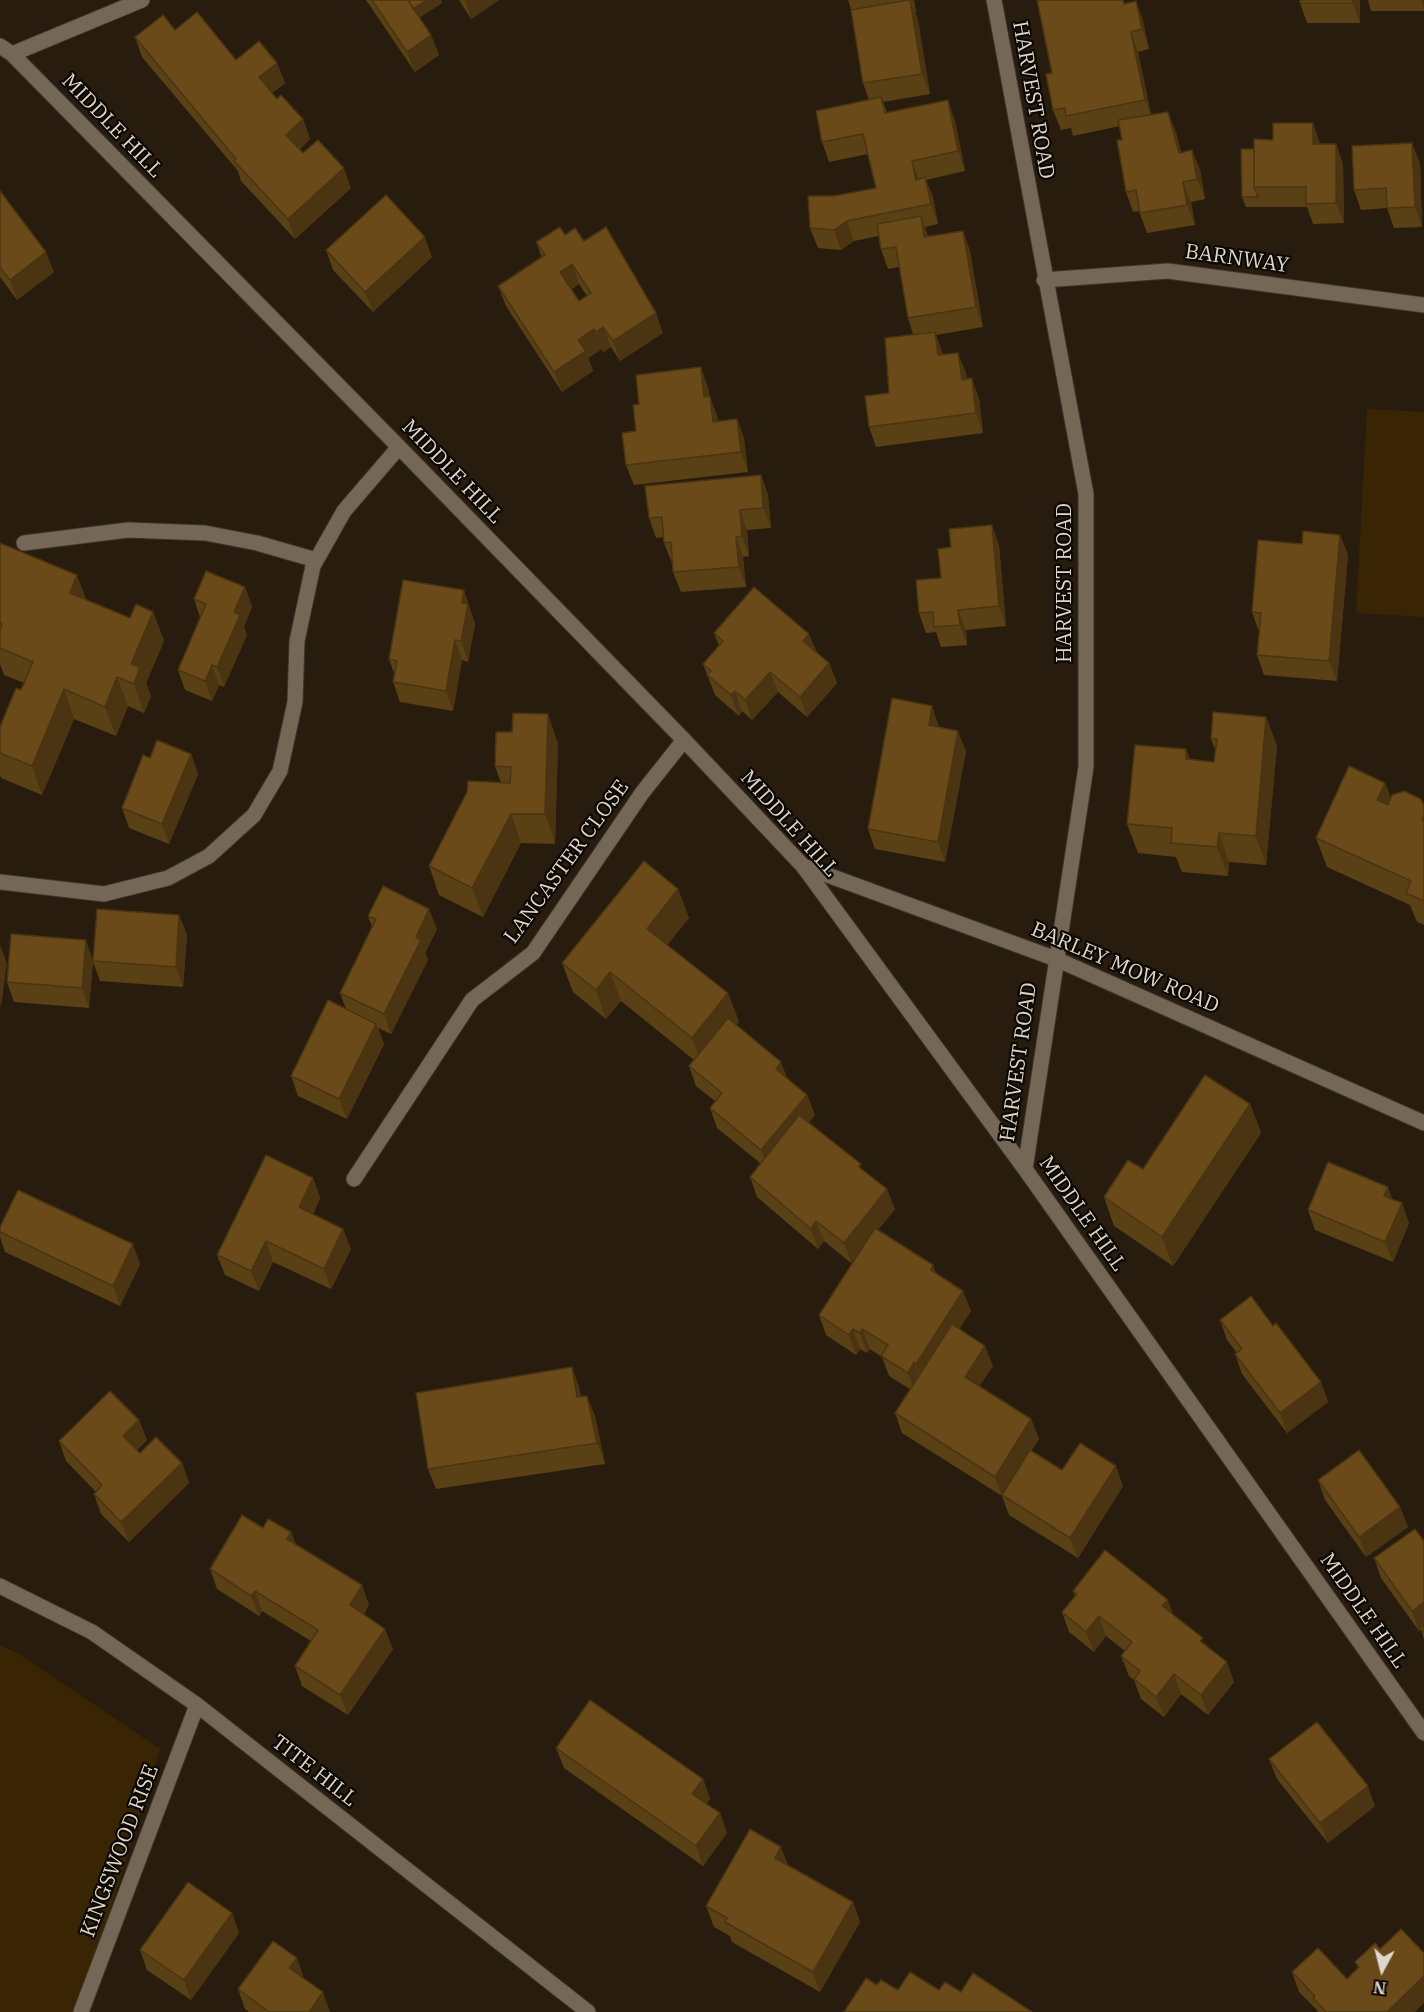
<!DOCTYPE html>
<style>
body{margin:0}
#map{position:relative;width:1424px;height:2012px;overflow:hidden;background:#271c0d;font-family:"IBM Plex Serif",serif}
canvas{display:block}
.north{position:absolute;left:1352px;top:1940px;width:60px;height:60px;-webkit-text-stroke:4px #0c0803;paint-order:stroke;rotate:187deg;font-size:16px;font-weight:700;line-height:24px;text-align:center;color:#ded6cc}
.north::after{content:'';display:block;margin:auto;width:21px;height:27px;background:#ded6cc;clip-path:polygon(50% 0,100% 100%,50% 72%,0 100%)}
</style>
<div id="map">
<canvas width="1424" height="2012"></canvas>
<div class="north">N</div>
</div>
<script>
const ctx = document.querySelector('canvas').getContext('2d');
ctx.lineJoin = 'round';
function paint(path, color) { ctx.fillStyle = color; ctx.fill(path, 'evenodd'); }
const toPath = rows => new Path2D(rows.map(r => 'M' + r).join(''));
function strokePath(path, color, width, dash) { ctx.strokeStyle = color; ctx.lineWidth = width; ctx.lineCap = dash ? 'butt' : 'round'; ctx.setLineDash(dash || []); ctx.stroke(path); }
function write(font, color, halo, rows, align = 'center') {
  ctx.font = font + ' "IBM Plex Serif",serif'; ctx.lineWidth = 4.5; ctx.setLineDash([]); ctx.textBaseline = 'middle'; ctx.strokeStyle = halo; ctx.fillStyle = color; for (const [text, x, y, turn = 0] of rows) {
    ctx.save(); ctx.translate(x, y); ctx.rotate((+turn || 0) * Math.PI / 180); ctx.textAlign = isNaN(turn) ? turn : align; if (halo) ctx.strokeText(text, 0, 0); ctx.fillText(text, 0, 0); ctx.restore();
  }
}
const green = toPath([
 [1367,409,1424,412,1424,617,1356,613],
 [0,1645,19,1654,160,1749,79,2012,0,2012]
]);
const minor = toPath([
 [994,0,1086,494,1086,767,1025,1169],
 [0,46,12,54,399,447,684,740,803,866,1025,1169,1424,1733],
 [12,54,142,0],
 [1044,280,1168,271,1424,305],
 [24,543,128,530,205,533,257,543,316,560],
 [803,866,1056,959,1424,1123],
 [0,882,104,894,168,878,209,856,254,815,280,771,295,702,297,641,313,566,344,511,399,447],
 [354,1179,472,1000,533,953,642,793,684,740],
 [0,1586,92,1632,197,1705,588,2012],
 [81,2012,197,1705]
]);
const wall = toPath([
 [366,0,441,0,442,3,419,18,431,35,439,55,415,72],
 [459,0,499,0,471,19],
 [848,0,914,0,916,12,915,12,918,20,930,94,883,102,887,112,955,120,965,171,926,180,933,197,938,224,925,227,928,236,963,231,970,251,983,327,936,335,943,355,966,373,967,379,979,398,983,433,876,447,869,427,889,393,913,334,908,318,899,267,888,269,881,249,879,236,854,241,841,250,818,248,810,228,834,196,876,188,868,154,829,162,822,142,869,100,863,83,851,9],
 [1300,0,1360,0,1360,23,1307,23,1300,3],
 [1368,0,1424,0,1424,11,1371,11],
 [1136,1,1143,21,1149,49,1138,52,1151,114,1176,132,1181,153,1192,150,1200,170,1205,199,1191,202,1195,225,1147,233,1139,211,1133,212,1126,192,1122,140,1120,126,1073,136,1071,128,1061,130,1053,110,1052,73,1126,3],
 [175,30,236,60,277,63,285,83,272,93,277,99,303,119,310,139,300,149,303,153,351,188,295,239,241,181,238,171,142,57,135,37],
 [1320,143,1320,144,1336,144,1343,164,1344,223,1313,224,1307,207,1246,207,1242,197,1254,149],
 [1420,163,1422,227,1394,228,1387,208,1361,210,1354,190],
 [0,191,54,272,17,300,0,277],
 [565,235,584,241,663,333,620,361,611,347,603,352,602,349,588,358,593,371,562,392,506,306,498,286,542,258,536,242],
 [579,284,587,296,579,301,572,289],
 [326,250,432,257,373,312,333,270],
 [708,387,709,396,717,416,718,422,737,419,744,439,748,472,634,485,626,465,636,431,639,404],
 [761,475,768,495,771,528,747,530,749,556,743,557,746,587,681,592,673,572,673,563,672,563,664,543,664,537,656,538,649,518],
 [1340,535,1348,555,1337,681,1264,675,1257,655,1259,632,1252,612,1302,544],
 [0,543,87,600,130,618,153,612,164,641,146,683,151,696,144,713,128,706,116,736,74,719,42,795,1,778,0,774,0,727,21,690,24,683,4,675,0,664],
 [999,545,1006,626,966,630,967,645,941,647,936,632,926,633,919,613,941,578],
 [245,587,252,607,244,627,247,635,224,687,219,685,212,701,185,690,178,670,200,617,194,599],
 [471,610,471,612,475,624,468,662,462,660,453,711,400,702,393,682,394,673,389,659],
 [714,633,809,634,816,651,829,663,837,683,807,717,778,692,752,720,742,711,739,716,715,695,703,664,719,646],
 [1266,717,1277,746,1266,865,1229,862,1228,876,1182,872,1176,857,1138,853,1127,824,1186,749,1190,760,1214,762,1216,752,1211,739],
 [939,726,939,727,966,751,945,862,875,849,868,829],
 [558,743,555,844,521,843,483,917,439,895,429,866,501,783,495,766],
 [191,754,198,774,169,844,129,828,122,808,150,758],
 [1385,783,1391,798,1424,806,1424,925,1417,922,1410,905,1327,867,1316,838],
 [678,889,689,918,667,945,728,993,739,1022,736,1024,788,1079,807,1095,815,1115,809,1122,863,1170,895,1209,878,1230,936,1274,971,1311,959,1329,993,1366,979,1386,1031,1419,1039,1439,1031,1451,1062,1470,1123,1486,1078,1558,1009,1515,1002,1496,902,1433,895,1413,910,1389,889,1376,882,1357,870,1349,867,1353,860,1349,856,1355,826,1335,819,1315,857,1255,851,1263,824,1241,818,1249,757,1197,750,1177,760,1163,717,1128,710,1108,715,1101,696,1086,689,1066,694,1060,621,1001,606,1019,573,992,562,963],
 [179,915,187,935,183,987,100,981,93,962,89,1008,14,1002,7,982,93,960],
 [368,916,437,929,425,953,428,960,391,1034,378,1028,384,1044,347,1119,298,1096,291,1076,346,1009,340,993,372,927],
 [1250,1104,1261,1133,1173,1266,1114,1226,1104,1197,1143,1169],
 [313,1178,320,1198,313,1214,351,1249,331,1289,273,1262,259,1291,225,1275,217,1255],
 [1393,1199,1409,1223,1393,1262,1315,1230,1308,1210],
 [0,1227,140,1264,120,1306,5,1252,0,1237],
 [1220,1320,1321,1382,1328,1402,1287,1433,1242,1374,1235,1354,1237,1353,1227,1340],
 [572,1367,579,1387,581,1397,587,1396,595,1416,605,1464,436,1489,428,1469],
 [139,1420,147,1440,137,1450,140,1453,182,1463,189,1483,129,1542,101,1514,94,1494,96,1492,66,1461,59,1441],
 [1318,1480,1400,1507,1408,1527,1366,1557,1325,1500],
 [263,1528,291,1532,296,1544,369,1605,364,1614,393,1649,348,1715,302,1686,295,1666,311,1641,262,1611,259,1616,217,1589,210,1569],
 [1424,1541,1424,1639,1421,1630,1419,1631,1381,1578,1374,1558],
 [1073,1591,1173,1614,1206,1645,1234,1682,1208,1715,1181,1694,1164,1717,1141,1699,1134,1680,1129,1676,1121,1656,1125,1651,1106,1636,1094,1652,1069,1632,1062,1612,1075,1596],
 [556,1748,703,1779,710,1799,707,1804,720,1813,727,1833,703,1866,564,1768],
 [1269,1759,1375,1806,1328,1843,1277,1779],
 [788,1865,853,1902,860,1922,820,1992,732,1942,730,1936,714,1927,706,1906],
 [232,1913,239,1933,191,2000,147,1970,140,1950],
 [1355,1962,1415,2012,1318,2012,1317,2010,1299,1992,1292,1972,1347,1979,1358,1968],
 [238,1989,330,2012,249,2012,245,2009]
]);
const shadedWall = toPath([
 [427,0,441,0,442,3,415,20,411,10],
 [465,0,499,0,471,19],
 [910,0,918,20,930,94,922,74],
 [912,0,914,0,916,12],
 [1353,0,1360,0,1360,23,1353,3],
 [1421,0,1424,0,1424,9],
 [1136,1,1143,21,1149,49,1142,29],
 [1131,32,1138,52,1152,120,1145,100],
 [431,35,439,55,415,72,407,52],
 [277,63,285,83,267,97,259,77],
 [948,100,955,120,965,171,958,151],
 [1168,112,1176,132,1187,173,1179,153],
 [303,119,310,139,293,155,286,135],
 [1313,123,1320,143,1320,164,1313,144],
 [1412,143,1420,163,1422,227,1415,207],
 [1336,144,1343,164,1344,223,1336,203],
 [1192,150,1200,170,1205,199,1197,179],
 [912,161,919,181,916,180],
 [344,168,351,188,295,239,288,219],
 [925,177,933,197,938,224,931,204],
 [1183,182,1191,202,1195,225,1187,205],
 [921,216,928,236,924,237],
 [847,221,854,241,841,250,834,230],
 [963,231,970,251,983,327,976,307],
 [425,237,432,257,373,312,365,292],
 [46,252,54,272,17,300,10,280],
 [572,264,579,284,567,292,560,272],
 [656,313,663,333,620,361,613,341],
 [603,327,611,347,603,352,596,332],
 [594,329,602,349,588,358,593,371,562,392,554,372,578,340],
 [935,332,942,352,945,375,938,355],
 [958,353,966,373,969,400,962,380],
 [701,367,708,387,712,417,704,397],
 [972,378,979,398,983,433,976,413],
 [710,396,717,416,721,442,713,422],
 [737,419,744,439,748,472,741,452],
 [761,475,768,495,771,528,763,508],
 [740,510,747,530,749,556,742,536],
 [992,525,999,545,1006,626,999,606],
 [1340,535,1348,555,1337,681,1329,661],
 [736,537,743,557,746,587,739,567],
 [77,575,88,604,70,593],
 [245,587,252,607,244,627,247,635,224,687,217,667,234,612],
 [464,590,475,624,468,662,461,641,462,603],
 [958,610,966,630,967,645,960,625],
 [153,612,164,641,146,683,151,696,144,713,134,684,131,664],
 [809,634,816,654,803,641],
 [455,640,462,660,453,711,446,691],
 [829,663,837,683,807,717,800,697],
 [212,665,219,685,212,701,205,681],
 [770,672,778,692,752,720,745,700],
 [117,677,128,706,116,736,105,707],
 [64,689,74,719,42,795,32,766],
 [735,691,742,711,739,716,731,695],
 [932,706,939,726,936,745,929,725],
 [548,714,558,743,555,844,545,814],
 [1266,717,1277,746,1266,865,1256,836],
 [958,731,966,751,945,862,938,842],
 [1186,749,1197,778,1186,759],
 [191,754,198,774,169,844,162,824],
 [1385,783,1396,812,1377,800],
 [511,814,521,843,483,917,472,888],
 [1219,833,1229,862,1228,876,1217,847],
 [678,889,689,918,657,958,647,929],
 [429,909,437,929,425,953,428,960,391,1034,384,1014,416,937],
 [179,915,187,935,183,987,176,967],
 [86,940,93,960,89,1008,82,988],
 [0,945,7,963,1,1007,0,1004],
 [610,972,621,1001,606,1019,596,990],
 [728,993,739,1022,703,1067,692,1038],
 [376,1024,384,1044,347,1119,339,1099],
 [781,1062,789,1082,776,1069],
 [807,1095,815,1115,769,1170,761,1150],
 [1250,1104,1261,1133,1173,1266,1162,1237],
 [313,1178,320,1198,306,1227,299,1207],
 [1388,1187,1395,1207,1384,1196],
 [887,1189,895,1209,851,1263,844,1243],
 [1402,1203,1409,1223,1393,1262,1385,1242],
 [816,1221,824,1241,818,1249,811,1229],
 [343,1229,351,1249,331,1289,324,1269],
 [266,1241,273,1262,259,1291,251,1271],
 [133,1244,140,1264,120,1306,113,1286],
 [933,1265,941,1285,931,1270],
 [963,1291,971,1311,924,1384,916,1364],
 [853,1329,860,1349,856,1355,849,1335],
 [862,1329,870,1349,867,1353,860,1333],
 [985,1346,993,1366,972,1397,965,1377],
 [914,1362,922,1382,915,1393,908,1373],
 [572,1367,579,1387,584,1417,577,1397],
 [1321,1382,1328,1402,1287,1433,1280,1413],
 [587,1396,595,1416,605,1464,597,1443],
 [1031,1419,1039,1439,1003,1495,1002,1495,1002,1497,995,1477],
 [139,1420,147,1440,130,1456,123,1436],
 [182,1463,189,1483,129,1542,121,1522],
 [1116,1466,1123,1486,1078,1558,1070,1538],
 [1400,1507,1408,1527,1366,1557,1359,1537],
 [291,1532,299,1552,287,1539],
 [362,1585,369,1605,358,1625,350,1605],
 [255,1591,262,1611,259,1616,251,1596],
 [1168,1600,1175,1620,1162,1606],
 [1424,1602,1424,1627,1419,1631,1412,1611],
 [1099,1616,1106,1636,1094,1652,1086,1632],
 [385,1629,393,1649,348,1715,340,1695],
 [1227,1662,1234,1682,1208,1715,1201,1695],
 [1174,1674,1181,1694,1164,1717,1156,1697],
 [703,1779,710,1799,700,1814,692,1794],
 [1368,1786,1375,1806,1328,1843,1320,1823],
 [720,1813,727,1833,703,1866,696,1846],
 [781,1847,789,1867,775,1858],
 [853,1902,860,1922,820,1992,813,1972],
 [232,1913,239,1933,191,2000,184,1980],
 [297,1958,304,1978,289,1968],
 [1424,1976,1424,2003,1415,2012,1387,2012],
 [323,1992,330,2012,309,2012]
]);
const building = toPath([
 [372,0,408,0,431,35,407,52,372,0],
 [408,0,427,0,413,9,408,0],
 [908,0,910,0,922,74,863,83,851,10,908,0],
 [1037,0,1123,0,1124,4,1136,1,1142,29,1131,32,1145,100,1066,116,1065,108,1053,110,1046,74,1052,73,1037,0],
 [1300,0,1353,0,1353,3,1300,3,1300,0],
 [197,12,236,60,259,41,277,63,259,77,277,99,281,95,303,119,286,135,303,153,318,140,344,168,288,219,234,161,236,159,135,37,163,15,175,30,197,12],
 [881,97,885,113,948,100,958,151,912,161,916,180,925,177,931,204,847,221,834,230,810,228,808,196,834,196,876,188,863,134,822,142,816,111,881,97],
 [1168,112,1179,153,1192,150,1197,179,1183,182,1187,205,1140,213,1136,190,1126,192,1117,140,1122,140,1118,120,1168,112],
 [1273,123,1313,123,1313,144,1336,144,1336,203,1306,204,1306,187,1254,187,1254,139,1273,140,1273,123],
 [1412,143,1415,207,1387,208,1386,188,1354,190,1352,146,1412,143],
 [1241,149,1254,149,1254,187,1258,197,1242,197,1241,149],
 [0,191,46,252,10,280,0,267,0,191],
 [386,195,425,237,365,292,326,250,386,195],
 [921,216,924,237,963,231,976,307,908,318,896,247,881,249,877,224,921,216],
 [560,227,565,235,575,228,584,241,606,227,656,313,613,341,603,327,596,332,594,329,578,340,586,351,554,372,498,286,545,255,536,242,560,227],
 [572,264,591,293,579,301,560,272,572,264],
 [935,332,938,355,958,353,962,380,972,378,976,413,869,427,865,396,889,393,885,338,935,332],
 [701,367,704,397,710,396,713,422,737,419,741,452,626,465,622,433,636,431,633,405,639,404,636,375,701,367],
 [761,475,763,508,740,510,742,536,736,537,739,567,673,572,671,542,664,543,662,517,649,518,645,486,761,475],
 [992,525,999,606,958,610,960,625,934,627,933,612,919,613,916,580,941,578,938,549,951,547,949,529,992,525],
 [1303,531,1340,535,1329,661,1257,655,1261,613,1252,612,1258,540,1302,544,1303,531],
 [0,543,77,575,70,593,130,618,136,604,153,612,131,664,140,667,134,684,117,677,105,707,64,689,32,766,0,753,0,727,16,688,21,690,33,662,0,648,0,629,2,624,0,623,0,543],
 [206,571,245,587,234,612,240,615,217,667,212,665,205,681,178,670,206,604,194,599,206,571],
 [403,580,464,590,462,603,468,604,461,641,455,640,446,691,393,682,397,661,389,659,403,580],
 [754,587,809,634,803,641,829,663,800,697,770,672,745,700,735,691,731,695,707,675,711,671,703,664,723,641,714,633,754,587],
 [892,698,932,706,929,725,958,731,938,842,868,829,892,698],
 [1213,712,1266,717,1256,836,1219,833,1217,847,1171,843,1172,828,1127,824,1135,745,1186,749,1186,759,1214,762,1217,739,1211,739,1213,712],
 [513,713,548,714,545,814,511,814,472,888,429,866,467,792,468,781,510,783,511,767,495,766,496,732,512,732,513,713],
 [157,740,191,754,162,824,122,808,143,755,150,758,157,740],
 [1349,766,1385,783,1377,800,1388,805,1392,795,1404,791,1421,799,1424,806,1424,816,1422,820,1424,821,1424,901,1406,893,1411,881,1316,838,1349,766],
 [644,861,678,889,647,929,728,993,692,1038,610,972,596,990,562,963,644,861],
 [383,886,429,909,416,937,421,940,384,1014,340,993,376,919,368,916,383,886],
 [97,909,179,915,176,967,93,961,97,909],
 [11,934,86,940,82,988,7,982,11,934],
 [328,1000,376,1024,339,1099,291,1076,328,1000],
 [728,1018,781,1062,776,1069,807,1095,761,1150,710,1108,722,1093,689,1066,728,1018],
 [1205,1075,1250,1104,1162,1237,1104,1197,1128,1160,1143,1169,1205,1075],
 [799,1115,861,1164,859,1167,887,1189,844,1243,816,1221,811,1229,750,1177,799,1115],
 [266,1155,313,1178,299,1207,343,1229,324,1269,266,1241,251,1271,217,1255,266,1155],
 [1328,1162,1388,1187,1384,1196,1402,1203,1385,1242,1308,1210,1328,1162],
 [18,1190,133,1244,113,1286,0,1232,0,1227,18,1190],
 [875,1228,933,1265,931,1270,963,1291,916,1364,914,1362,908,1373,881,1356,888,1345,862,1329,860,1333,853,1329,849,1335,819,1315,875,1228],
 [1251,1296,1273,1326,1276,1323,1321,1382,1280,1413,1235,1354,1242,1349,1220,1320,1251,1296],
 [952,1324,985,1346,965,1377,1031,1419,995,1477,895,1413,952,1324],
 [572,1367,577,1397,587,1396,597,1443,428,1469,416,1393,572,1367],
 [110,1391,139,1420,123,1436,140,1453,156,1437,182,1463,121,1522,94,1494,102,1485,59,1441,110,1391],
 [1080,1443,1116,1466,1070,1538,1002,1495,1030,1450,1062,1470,1080,1443],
 [1359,1450,1400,1507,1359,1537,1318,1480,1359,1450],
 [242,1515,263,1528,268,1519,291,1532,287,1539,362,1585,350,1605,385,1629,340,1695,295,1666,318,1630,255,1591,251,1596,210,1569,242,1515],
 [1415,1529,1424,1541,1424,1602,1412,1611,1374,1558,1415,1529],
 [1105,1550,1168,1600,1162,1606,1203,1638,1200,1641,1227,1662,1201,1695,1174,1674,1156,1697,1134,1679,1140,1671,1121,1656,1132,1642,1099,1616,1086,1632,1062,1612,1077,1594,1073,1591,1105,1550],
 [1424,1625,1424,1633,1420,1628,1424,1625],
 [590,1700,703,1779,692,1794,720,1813,696,1846,556,1748,590,1700],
 [1317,1722,1368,1786,1320,1823,1269,1759,1317,1722],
 [750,1829,781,1847,775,1858,853,1902,813,1972,725,1922,727,1918,706,1906,750,1829],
 [188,1882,232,1913,184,1980,140,1950,188,1882],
 [1401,1929,1424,1953,1424,1976,1387,2012,1326,2012,1313,1998,1315,1996,1292,1972,1318,1948,1347,1979,1359,1967,1355,1962,1375,1943,1380,1949,1401,1929],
 [273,1941,297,1958,289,1968,323,1992,309,2012,269,2012,238,1989,273,1941],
 [910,1972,939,1990,945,1982,961,1992,973,1973,1032,2012,844,2012,866,1978,877,1985,881,1980,898,1990,910,1972]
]);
const streetNames = [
 ["HARVEST ROAD",1033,100,80],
 ["MIDDLE HILL",112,126,46],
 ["BARNWAY",1237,259,8],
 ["MIDDLE HILL",452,472,46],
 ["HARVEST ROAD",1065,583,-90],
 ["MIDDLE HILL",789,824,48],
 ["LANCASTER CLOSE",567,862,-54],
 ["BARLEY MOW ROAD",1125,968,23],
 ["HARVEST ROAD",1019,1062,-82],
 ["MIDDLE HILL",1082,1214,55],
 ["MIDDLE HILL",1363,1611,55],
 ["TITE HILL",314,1771,38],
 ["KINGSWOOD RISE",120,1851,-69]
];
paint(green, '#392504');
strokePath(minor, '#3d352d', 17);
strokePath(minor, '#746755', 15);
paint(wall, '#5a4015');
paint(shadedWall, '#4a3411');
paint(building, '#694a18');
strokePath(building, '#4a3411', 1.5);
write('21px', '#ded6cc', '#0c0803', streetNames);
</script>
